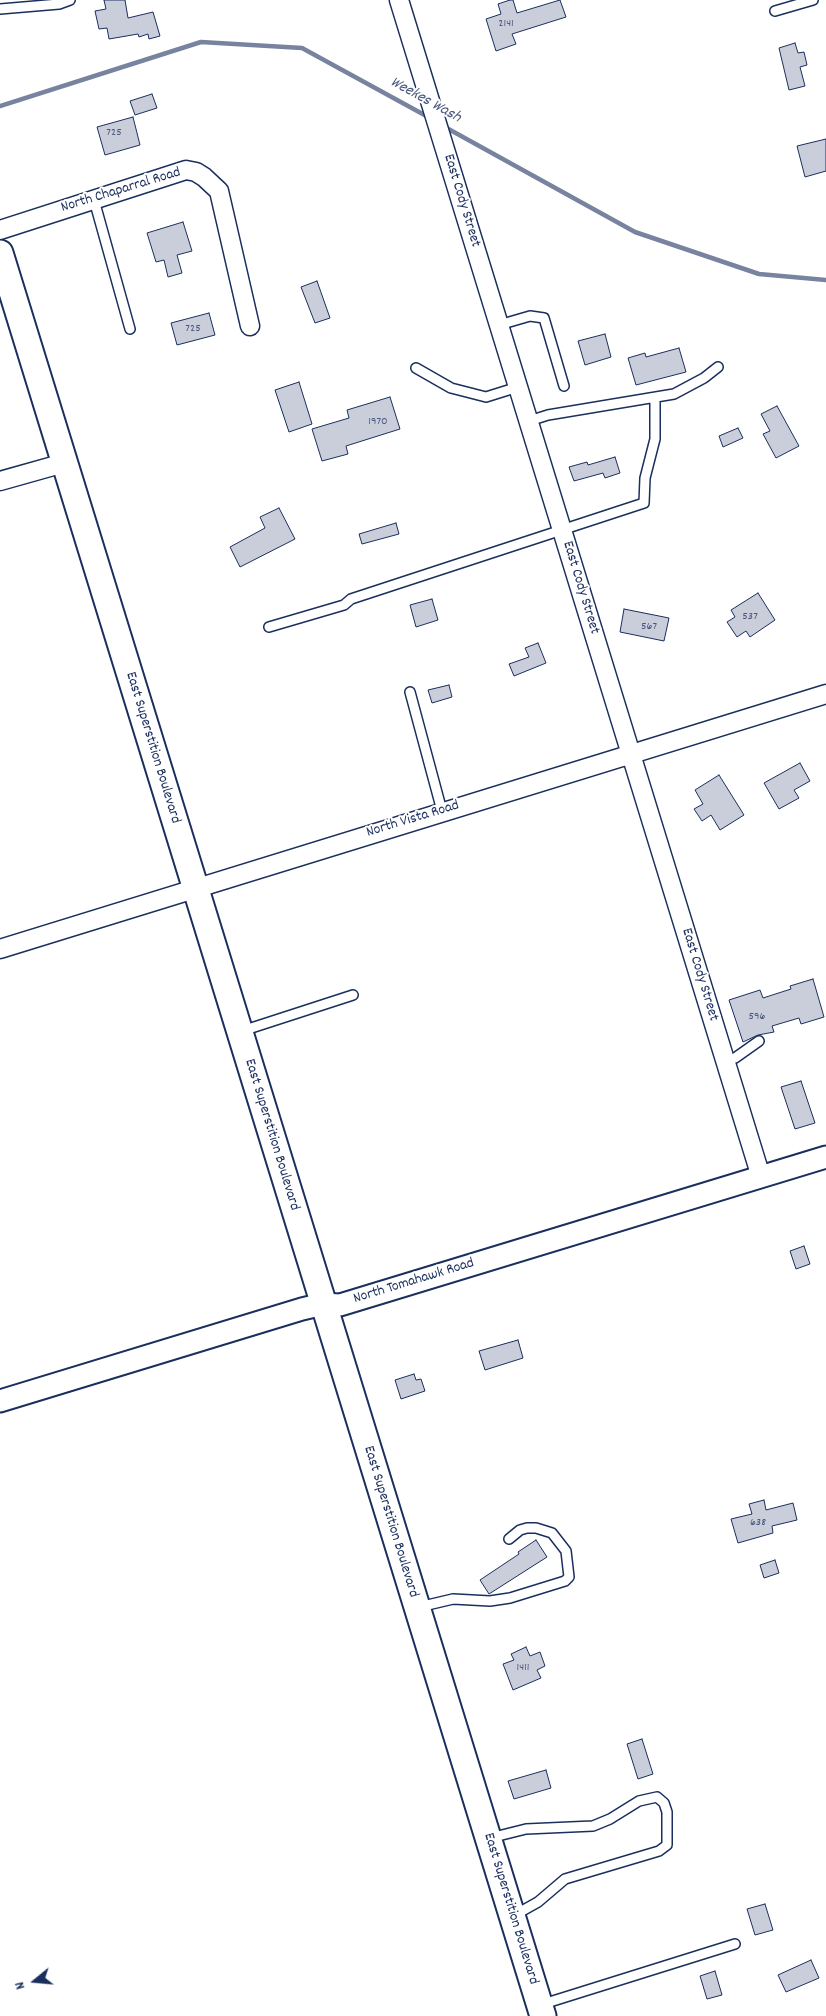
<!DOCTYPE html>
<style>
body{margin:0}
#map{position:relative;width:826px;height:2016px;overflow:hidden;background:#fff;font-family:Dekko,sans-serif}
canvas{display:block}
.north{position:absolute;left:10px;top:1956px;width:50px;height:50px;-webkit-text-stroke:4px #fff;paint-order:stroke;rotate:253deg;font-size:14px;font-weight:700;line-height:20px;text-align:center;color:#1b2f5e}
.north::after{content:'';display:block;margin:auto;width:18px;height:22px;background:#1b2f5e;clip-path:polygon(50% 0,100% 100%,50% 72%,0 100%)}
</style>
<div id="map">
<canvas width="826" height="2016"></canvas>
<div class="north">N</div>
</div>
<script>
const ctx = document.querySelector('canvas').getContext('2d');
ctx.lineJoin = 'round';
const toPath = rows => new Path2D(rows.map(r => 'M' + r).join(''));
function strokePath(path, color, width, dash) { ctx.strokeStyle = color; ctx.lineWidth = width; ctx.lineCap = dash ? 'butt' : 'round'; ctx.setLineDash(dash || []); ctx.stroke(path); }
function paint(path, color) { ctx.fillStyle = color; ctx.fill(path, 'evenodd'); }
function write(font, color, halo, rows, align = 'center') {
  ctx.font = font + ' Dekko,sans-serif'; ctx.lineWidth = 4; ctx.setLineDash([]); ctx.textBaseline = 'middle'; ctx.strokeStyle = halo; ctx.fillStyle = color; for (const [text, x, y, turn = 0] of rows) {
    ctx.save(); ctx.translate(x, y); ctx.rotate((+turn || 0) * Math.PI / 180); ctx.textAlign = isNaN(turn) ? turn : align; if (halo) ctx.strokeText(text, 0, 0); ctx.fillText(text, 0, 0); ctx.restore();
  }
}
const stream = toPath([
 [0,106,201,42,302,48,430,118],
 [443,126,635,232,759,274,826,280]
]);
const building = toPath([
 [104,0,125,0,128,18,153,12,160,36,149,39,148,34,139,37,138,34,109,39,107,28,99,29,95,11,106,9,104,0],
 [510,0,513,0,517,13,560,0,566,17,512,34,516,44,496,51,486,19,501,14,498,4,510,0],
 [795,43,798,53,804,52,807,65,800,67,805,86,789,90,779,48,795,43],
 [152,94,157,108,135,115,130,101,152,94],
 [133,117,140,145,105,155,97,127,133,117],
 [826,139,826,171,805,177,797,146,826,139],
 [183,222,192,251,177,255,182,273,168,277,164,260,156,262,147,233,183,222],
 [317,281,330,318,315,323,301,287,317,281],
 [209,313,215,335,177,345,171,323,209,313],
 [605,334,611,357,585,365,578,341,605,334],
 [679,348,686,372,636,385,628,358,645,353,646,357,679,348],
 [299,382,312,424,289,432,275,390,299,382],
 [390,397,400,429,346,446,348,454,322,461,312,429,349,418,347,410,390,397],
 [777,406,799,446,776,458,763,434,770,431,761,414,777,406],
 [738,428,743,438,723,447,719,436,738,428],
 [615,457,620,473,605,478,603,473,574,481,569,467,587,462,588,465,615,457],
 [279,508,295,539,240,567,230,547,265,528,260,517,279,508],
 [396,523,399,534,362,544,359,534,396,523],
 [758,593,775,620,750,637,746,631,737,637,727,622,735,617,731,610,758,593],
 [432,599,438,620,416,627,410,605,432,599],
 [624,609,669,618,664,641,620,632,624,609],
 [538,643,546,663,514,676,509,664,529,657,525,648,538,643],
 [449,685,452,697,432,703,428,690,449,685],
 [800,763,810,781,794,790,799,798,779,809,764,783,800,763],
 [719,775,744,815,720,830,711,815,702,821,694,809,703,804,695,790,719,775],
 [813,979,824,1017,801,1024,799,1018,772,1026,774,1032,758,1035,743,1042,729,1000,760,990,763,998,791,989,790,986,813,979],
 [801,1081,815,1123,795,1129,781,1087,801,1081],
 [804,1246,810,1264,796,1269,790,1251,804,1246],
 [518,1340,523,1358,485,1370,479,1351,518,1340],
 [414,1374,416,1380,421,1379,425,1391,401,1399,395,1380,414,1374],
 [764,1500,766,1510,793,1503,797,1520,772,1526,773,1533,738,1543,731,1519,752,1514,749,1504,764,1500],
 [536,1540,547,1557,489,1594,480,1580,519,1554,518,1552,536,1540],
 [775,1560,779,1573,764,1578,760,1565,775,1560],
 [526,1647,530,1656,540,1652,545,1666,537,1670,541,1678,513,1690,503,1664,514,1660,511,1654,526,1647],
 [642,1739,653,1774,638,1779,627,1744,642,1739],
 [546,1770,551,1788,514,1799,508,1781,546,1770],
 [765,1904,773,1930,755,1935,747,1909,765,1904],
 [811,1960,819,1978,786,1992,778,1975,811,1960],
 [715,1971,722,1995,707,1999,700,1976,715,1971]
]);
const service = toPath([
 [0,9,59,4,70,0],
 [775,11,813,0],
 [94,200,130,329],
 [499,325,530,316,544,318,564,386],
 [416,368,451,388,486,397,518,387],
 [529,421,548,415,674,394,704,378,718,367],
 [269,627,344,605,351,599,644,503,645,478,655,439,655,398],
 [410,692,442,811],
 [242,1031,353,995],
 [725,1061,735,1058,759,1041],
 [419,1607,453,1599,490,1601,510,1598,565,1581,569,1577,566,1551,552,1533,536,1528,527,1528,520,1530,509,1539],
 [490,1838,526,1829,593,1826,610,1819,639,1801,657,1797,664,1803,667,1812,667,1845,659,1851,565,1879,538,1902,513,1916],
 [540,2005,735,1944]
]);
const minor = toPath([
 [399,0,761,1177],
 [0,230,186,170,196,172,204,177,219,191,250,326],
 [0,481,64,463],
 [0,949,826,694]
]);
const tertiary = toPath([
 [0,1401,302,1309,323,1304,340,1305,826,1157]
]);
const secondary = toPath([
 [0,253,543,2016]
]);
const numberNames = [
 ["2141",506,24],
 ["725",114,133],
 ["725",193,329],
 ["1970",378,422],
 ["537",750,617],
 ["567",649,627],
 ["596",757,1017],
 ["638",758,1523],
 ["1411",523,1668]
];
const streetNames = [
 ["North Chaparral Road",121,191,-17],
 ["East Cody Street",461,201,73],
 ["East Cody Street",580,588,73],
 ["East Superstition Boulevard",152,748,73],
 ["North Vista Road",413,820,-17],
 ["East Cody Street",699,975,73],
 ["East Superstition Boulevard",271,1135,73],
 ["North Tomahawk Road",414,1282,-17],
 ["East Superstition Boulevard",390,1522,73],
 ["East Superstition Boulevard",510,1909,73]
];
const waterNames = [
 ["Weekes Wash",425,101,29]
];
strokePath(stream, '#77839f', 4.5);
paint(building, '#caceda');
strokePath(building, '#1b2f5e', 1);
strokePath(service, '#1b2f5e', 12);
strokePath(minor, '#1b2f5e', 21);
strokePath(tertiary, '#1b2f5e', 25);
strokePath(secondary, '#1b2f5e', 29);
strokePath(service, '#fff', 9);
strokePath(minor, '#fff', 18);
strokePath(tertiary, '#fff', 21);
strokePath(secondary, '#fff', 25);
write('12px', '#47577d', null, numberNames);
write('15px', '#1b2f5e', '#fff', streetNames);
write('italic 16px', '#49597e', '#fff', waterNames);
</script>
